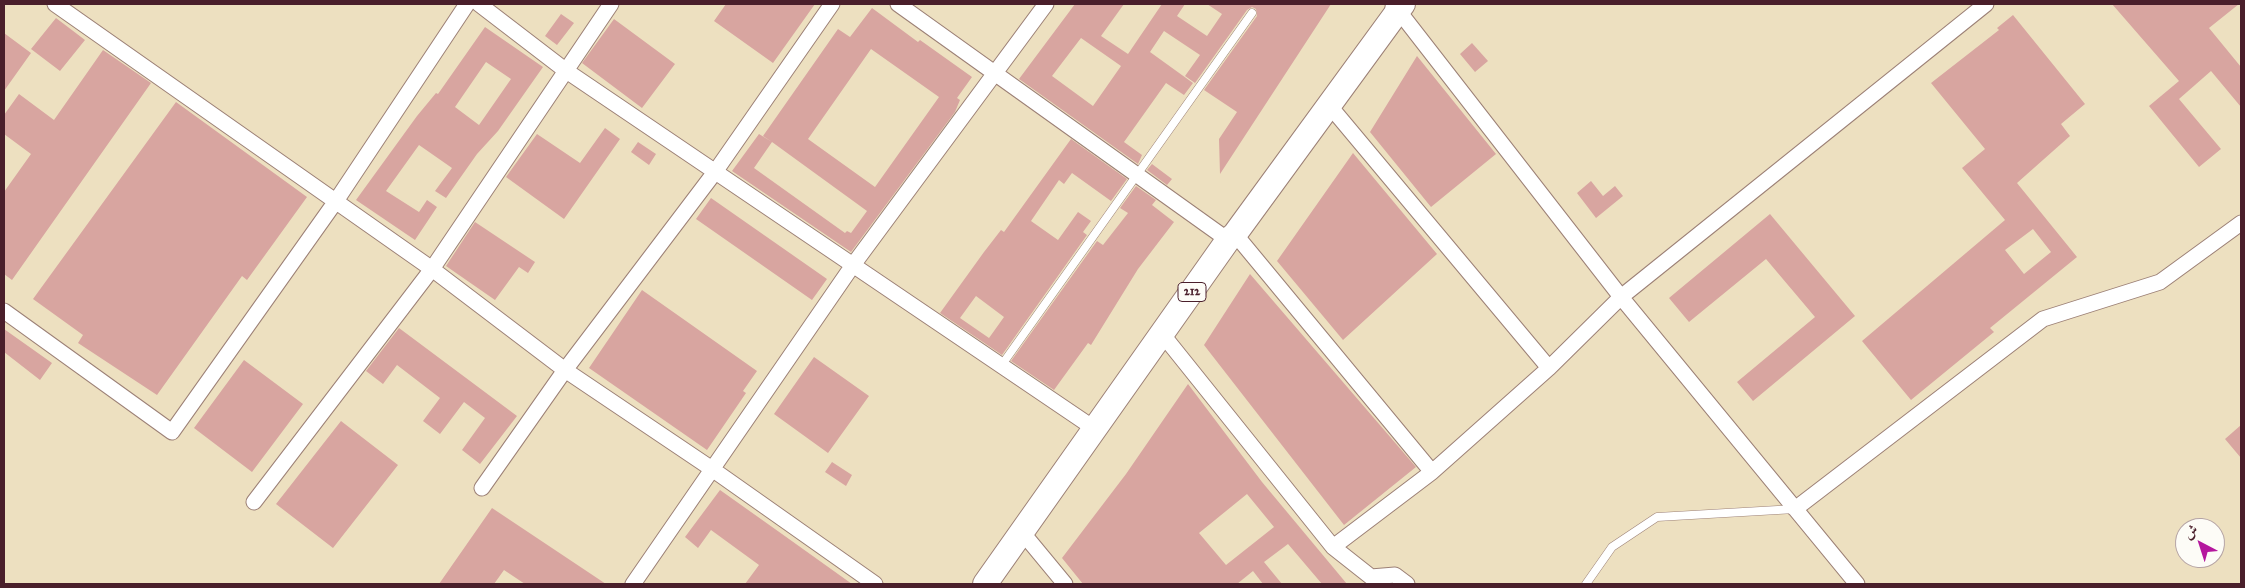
<!DOCTYPE html>
<meta charset="utf-8">
<style>
body{margin:0}
#map{position:relative;width:2245px;height:588px;overflow:hidden;background:#ede0c0;font-family:"IM FELL Great Primer",Amiri,serif}
canvas{display:block}
.frame{position:absolute;inset:0;border:5px solid #4a1f2b;pointer-events:none}
.north{position:absolute;left:2175px;top:518px;width:50px;height:50px;box-sizing:border-box;background:#fdfcf7;border:1px solid #b5a4a5;border-radius:50%;rotate:320deg;font-size:14px;font-weight:700;line-height:20px;text-align:center;color:#4a1f2b}
.north::after{content:'';display:block;margin:auto;width:18px;height:22px;background:#b5179e;clip-path:polygon(50% 0,100% 100%,50% 72%,0 100%)}
</style>
<div id="map">
<canvas width="2245" height="588"></canvas>
<div class="frame"></div>
<div class="north">ش</div>
</div>
<script>
const ctx = document.querySelector('canvas').getContext('2d');
ctx.lineJoin = 'round';
function paint(path, color) { ctx.fillStyle = color; ctx.fill(path, 'evenodd'); }
const toPath = rows => new Path2D(rows.map(r => 'M' + r).join(''));
function strokePath(path, color, width, dash) { ctx.strokeStyle = color; ctx.lineWidth = width; ctx.lineCap = dash ? 'butt' : 'round'; ctx.setLineDash(dash || []); ctx.stroke(path); }
function write(font, color, halo, rows, align = 'center') {
  ctx.font = font + ' "IM FELL Great Primer",serif'; ctx.lineWidth = 4; ctx.setLineDash([]); ctx.textBaseline = 'middle'; ctx.strokeStyle = halo; ctx.fillStyle = color; for (const [text, x, y, turn = 0] of rows) {
    ctx.save(); ctx.translate(x, y); ctx.rotate((+turn || 0) * Math.PI / 180); ctx.textAlign = isNaN(turn) ? turn : align; if (halo) ctx.strokeText(text, 0, 0); ctx.fillText(text, 0, 0); ctx.restore();
  }
}
const building = toPath([
 [726,4,815,4,773,63,714,21],
 [1075,4,1124,4,1101,36,1128,54,1162,4,1185,4,1177,16,1207,36,1222,14,1207,4,1331,4,1220,174,1219,139,1237,112,1204,90,1257,16,1256,9,1252,7,1247,10,1195,83,1185,76,1200,55,1164,31,1150,52,1193,83,1184,95,1166,83,1124,142,1142,155,1138,164,1019,79],
 [1081,38,1121,66,1093,106,1052,76],
 [2112,4,2239,4,2209,28,2241,67,2241,107,2211,71,2179,99,2221,149,2199,167,2149,106,2179,81],
 [872,8,918,42,920,40,972,77,957,98,960,100,955,112,851,252,732,171,759,134,772,142,763,136,838,29,850,37],
 [871,49,939,97,875,187,808,139],
 [772,142,867,211,851,233,847,231,845,233,754,168],
 [561,14,574,23,557,45,545,36],
 [2013,15,2085,104,2061,124,2070,136,2017,183,2077,257,1990,328,1994,332,1911,400,1862,341,2005,220,1962,168,1985,149,1931,83,1999,30,1997,28],
 [2033,229,2051,252,2024,274,2005,250],
 [56,18,85,40,60,71,31,49],
 [614,19,675,64,642,108,582,63],
 [485,27,543,67,498,131,477,154,446,198,435,191,452,168,419,145,386,191,419,212,427,200,437,207,415,240,356,200,417,116,436,93,438,94],
 [486,62,511,79,479,125,455,107],
 [4,33,31,53,4,91],
 [1472,43,1488,61,1475,72,1460,54],
 [103,50,151,83,12,280,4,274,4,192,31,154,4,134,4,115,19,94,54,120],
 [1417,56,1496,154,1431,207,1370,132],
 [176,102,307,197,247,280,242,276,157,395,78,343,83,335,33,299],
 [605,128,620,139,564,219,506,177,537,134,580,163],
 [1071,139,1127,179,1111,201,1072,173,1064,184,1059,180,1031,221,1058,240,1078,212,1091,221,1083,232,1087,235,1002,355,940,313,984,252,1001,230,1004,232],
 [976,296,1004,317,989,338,960,318],
 [638,142,656,154,649,165,631,152],
 [1353,153,1437,254,1343,340,1277,261],
 [1152,164,1172,179,1167,185,1147,170],
 [1591,181,1603,196,1615,186,1623,196,1596,218,1577,193],
 [1136,186,1156,200,1152,205,1174,222,1138,269,1091,345,1088,343,1054,390,1011,361,1097,241,1103,245,1128,213,1120,208],
 [711,198,827,279,812,300,696,219],
 [1770,214,1855,316,1753,401,1737,382,1815,317,1766,259,1689,322,1669,298],
 [475,222,535,262,528,273,519,267,495,300,446,266],
 [1250,274,1416,467,1344,525,1204,345],
 [642,290,757,371,743,391,746,393,707,450,589,368],
 [399,328,517,416,480,464,462,450,485,418,464,402,440,434,423,421,440,398,397,365,383,384,366,371],
 [4,329,52,363,40,380,4,352],
 [814,357,869,396,828,453,774,414],
 [244,360,303,404,252,472,194,428],
 [1188,384,1262,482,1347,584,1322,584,1288,544,1264,562,1282,584,1263,584,1253,571,1237,584,1083,584,1062,558,1126,474],
 [1247,494,1274,527,1226,565,1199,533],
 [341,421,398,465,333,548,276,504],
 [2241,425,2241,458,2225,439],
 [832,462,852,475,846,486,825,472],
 [720,490,782,534,852,584,745,584,759,565,711,530,698,548,685,537],
 [492,508,606,584,525,584,504,570,494,584,439,584]
]);
const service = toPath([
 [1001,366,1252,13],
 [1586,584,1612,547,1657,517,1795,509]
]);
const minor = toPath([
 [55,4,432,269,565,370,712,469,875,584],
 [479,4,565,70,1095,429],
 [898,4,1228,240],
 [1393,7,1398,10,1621,297,1857,584],
 [1329,105,1549,368],
 [1235,234,1432,472],
 [4,311,172,432,336,201,467,4],
 [1163,335,1333,547,1371,577,1395,575,1407,584],
 [482,488,565,370,715,172,832,4],
 [254,502,432,269,611,4],
 [1795,509,2043,319,2160,282,2241,223],
 [1022,532,1065,584],
 [1333,547,1432,472,1549,368,1621,297,1986,4],
 [633,584,853,265,1046,4]
]);
const primary = toPath([
 [985,584,1228,240,1235,234,1403,4]
]);
const shields = [
 [1192,292,28]
];
const shieldNames = [
 ["212",1192,292]
];
paint(building, '#d8a5a0');
strokePath(service, '#9c8076', 9);
strokePath(minor, '#9c8076', 17);
strokePath(primary, '#9c8076', 26);
strokePath(service, '#fff', 8);
strokePath(minor, '#fff', 15);
strokePath(primary, '#fff', 24);
for (const [x, y, w] of shields) { const box = new Path2D(); box.roundRect(x - w / 2, y - 9.5, w, 19, 4); ctx.fillStyle = '#fdfcf7'; ctx.fill(box); strokePath(box, '#4a1f2b', 1); }
write('bold 12px', '#4a1f2b', null, shieldNames);
</script>
